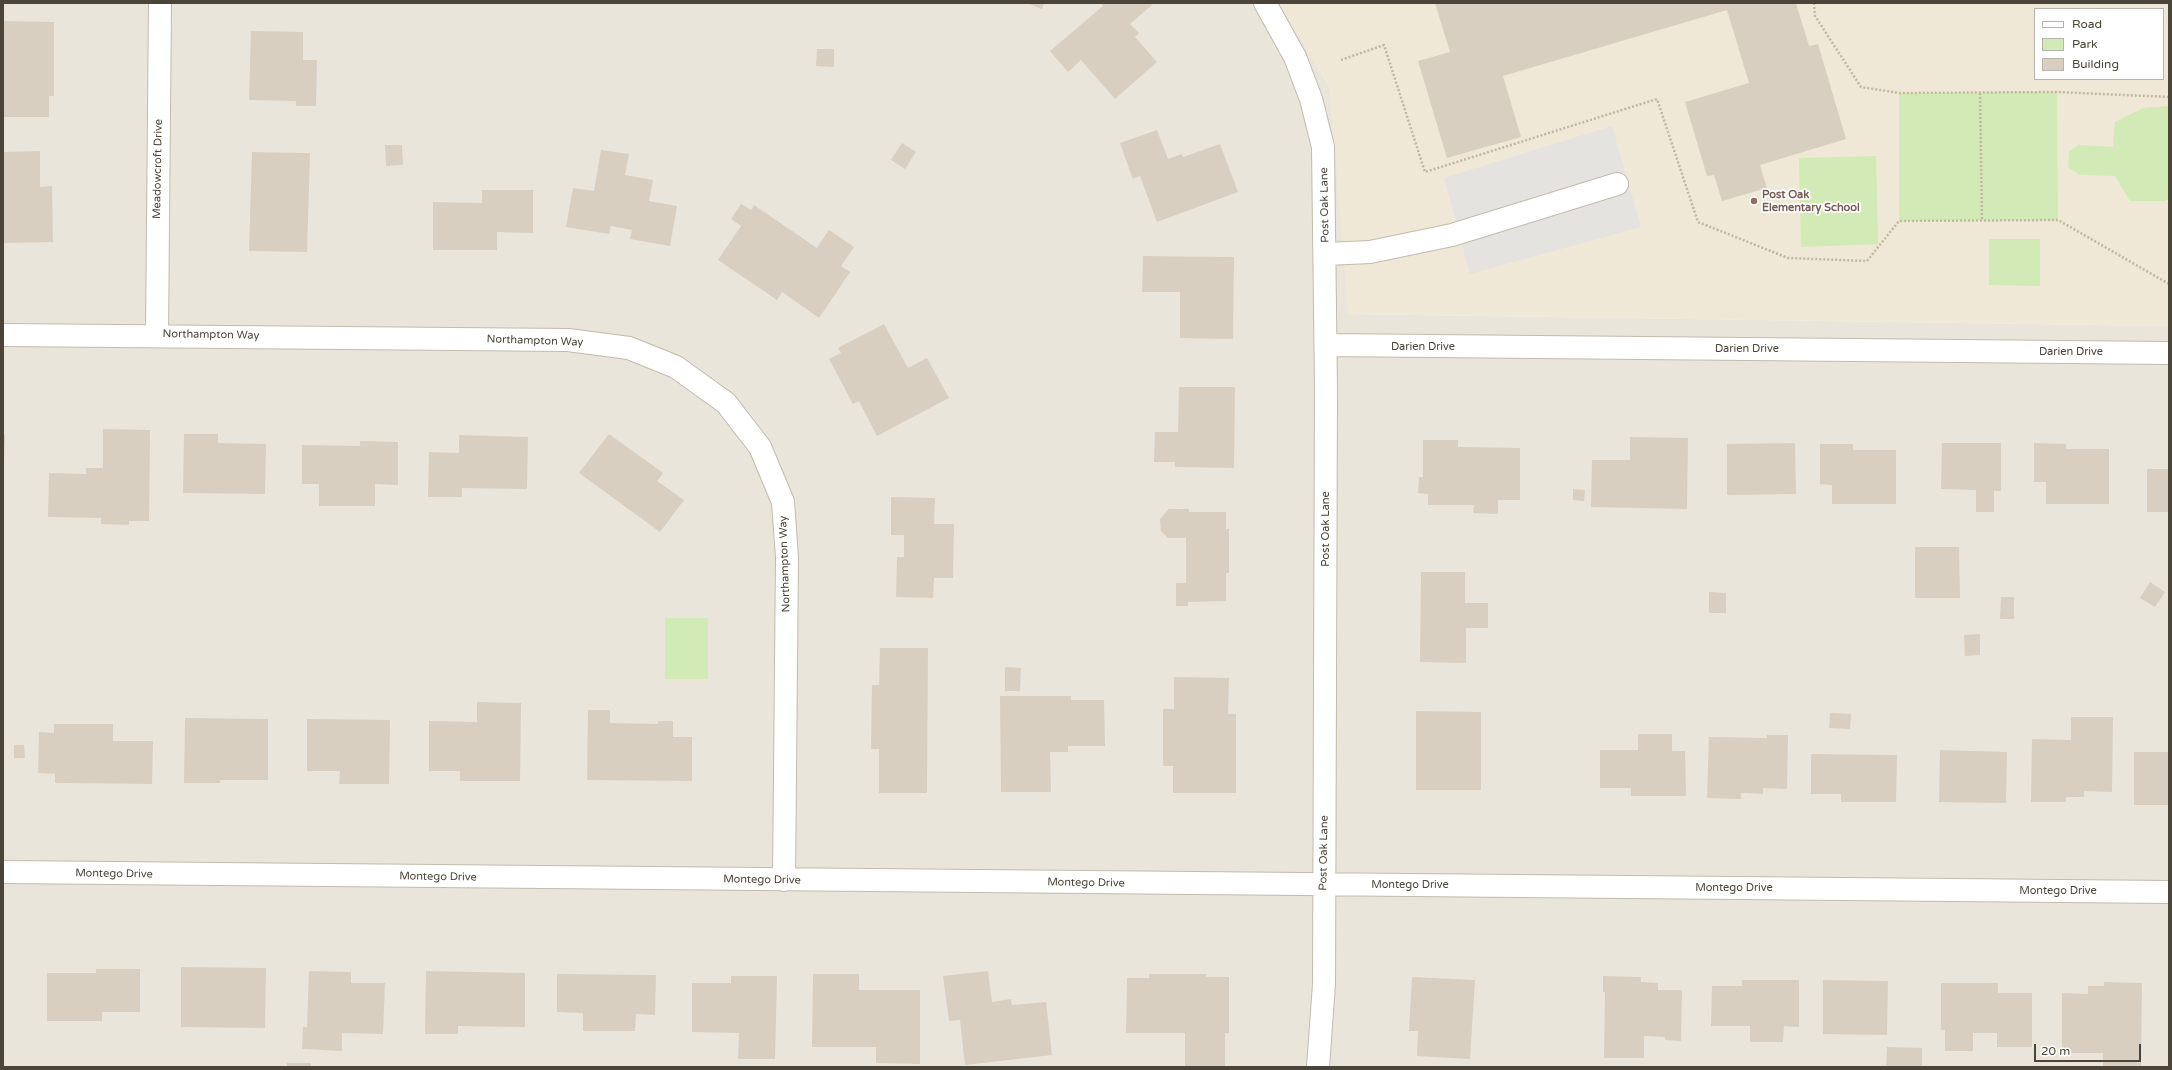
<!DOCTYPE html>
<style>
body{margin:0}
#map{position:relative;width:2172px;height:1070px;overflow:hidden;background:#f6f3ec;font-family:"Varela Round",sans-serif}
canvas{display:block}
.frame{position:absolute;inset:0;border:4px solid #4b4439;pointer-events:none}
.legend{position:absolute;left:2034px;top:8px;width:130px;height:72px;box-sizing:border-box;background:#fff;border:1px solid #b7b4b0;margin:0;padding:5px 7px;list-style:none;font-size:12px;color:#4b4439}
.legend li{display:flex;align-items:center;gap:8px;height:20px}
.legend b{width:20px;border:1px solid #b7b4b0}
.scale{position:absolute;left:2034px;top:1044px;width:107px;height:18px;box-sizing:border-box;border:2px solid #4b4439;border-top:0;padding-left:5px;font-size:12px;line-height:14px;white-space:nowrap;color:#4b4439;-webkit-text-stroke:3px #fff;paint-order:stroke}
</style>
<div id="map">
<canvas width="2172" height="1070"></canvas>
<div class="frame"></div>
<ul class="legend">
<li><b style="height:5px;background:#fff"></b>Road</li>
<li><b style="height:11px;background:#d2eab5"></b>Park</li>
<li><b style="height:11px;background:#d8cfc1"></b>Building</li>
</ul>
<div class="scale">20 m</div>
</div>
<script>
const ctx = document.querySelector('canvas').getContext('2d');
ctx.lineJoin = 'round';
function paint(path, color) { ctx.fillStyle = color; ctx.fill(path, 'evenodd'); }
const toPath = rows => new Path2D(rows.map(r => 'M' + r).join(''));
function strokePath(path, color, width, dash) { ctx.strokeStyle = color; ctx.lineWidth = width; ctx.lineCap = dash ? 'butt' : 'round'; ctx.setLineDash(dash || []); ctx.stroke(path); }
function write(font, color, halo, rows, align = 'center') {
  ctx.font = font + ' "Varela Round",sans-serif'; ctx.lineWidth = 3.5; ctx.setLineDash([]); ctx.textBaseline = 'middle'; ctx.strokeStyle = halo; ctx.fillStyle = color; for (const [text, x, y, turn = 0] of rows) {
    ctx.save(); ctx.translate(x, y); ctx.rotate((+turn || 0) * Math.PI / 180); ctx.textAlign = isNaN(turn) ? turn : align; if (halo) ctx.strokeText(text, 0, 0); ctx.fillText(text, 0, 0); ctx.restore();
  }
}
const residential = toPath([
 [3,3,1279,3,1330,87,1349,314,2169,326,2169,1067,3,1067]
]);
const education = toPath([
 [1279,3,2169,3,2169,326,1348,314,1330,87],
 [2035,9,2163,9,2163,79,2035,79]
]);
const green = toPath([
 [2057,92,2058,220,1899,221,1899,93],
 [2169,106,2169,198,2165,201,2130,201,2115,176,2080,175,2068,167,2069,151,2079,145,2113,147,2115,122,2143,108],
 [1876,156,1878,244,1801,247,1799,158],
 [1989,239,2040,239,2040,286,1989,285],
 [665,618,708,618,708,679,665,679]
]);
const parking = toPath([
 [1612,126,1641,227,1470,274,1444,178]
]);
const building = toPath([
 [1027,3,1044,3,1042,9],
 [1101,3,1150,3,1152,5,1130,24,1139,33,1135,37,1157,62,1115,99,1081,60,1068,72,1050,51,1103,6],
 [1435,3,1796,3,1809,46,1818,44,1846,139,1760,165,1767,188,1722,201,1714,175,1707,176,1685,102,1749,83,1727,10,1503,76,1521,137,1447,158,1418,61,1450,52],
 [3,21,54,22,54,96,49,96,49,117,3,117],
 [251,31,303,32,303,60,317,60,316,106,296,106,296,101,249,100],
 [817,49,834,49,834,67,816,66],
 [1157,130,1168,159,1182,154,1183,157,1220,144,1238,192,1157,222,1140,176,1133,179,1120,143],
 [902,143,916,152,905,169,891,160],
 [385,145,402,145,403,165,386,166],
 [601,150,629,154,625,175,653,180,649,201,677,206,670,246,630,239,632,230,611,226,609,234,566,227,573,188,594,191],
 [40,151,40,187,52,186,53,242,3,243,3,152],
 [252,152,310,153,307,252,249,251],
 [482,190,533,190,533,233,497,232,497,250,433,250,433,202,482,203],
 [741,204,751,210,754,205,817,248,829,230,854,247,841,266,850,272,819,318,782,292,777,300,718,260,741,226,731,219],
 [1143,256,1234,257,1233,339,1180,338,1180,292,1142,292],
 [884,324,908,368,927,358,949,398,877,436,859,401,853,404,829,359,841,353,838,348],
 [1179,387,1235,387,1234,468,1175,467,1175,462,1154,462,1155,432,1178,432],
 [103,429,150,430,149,521,129,521,129,525,101,524,101,518,48,517,49,473,86,474,86,468,103,468],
 [184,434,218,434,218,443,266,444,265,494,183,493],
 [609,434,663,473,657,481,684,500,660,532,579,473],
 [3,435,5,435,4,464,3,464],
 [459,435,528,437,527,489,462,488,462,497,428,497,429,452,459,453],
 [1630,437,1688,438,1687,509,1591,507,1592,460,1630,460],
 [1423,440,1458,440,1458,447,1520,448,1520,500,1498,500,1498,514,1473,513,1474,505,1428,505,1428,494,1418,493,1419,477,1423,477],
 [360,441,398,442,398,485,375,484,375,506,319,506,319,484,302,484,302,445,360,446],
 [1795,443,1796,494,1727,495,1727,444],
 [1942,443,2001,443,2001,491,1994,491,1994,512,1976,512,1976,490,1941,489],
 [2034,443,2066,444,2066,449,2109,449,2109,504,2046,504,2046,482,2034,482],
 [1820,444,1853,444,1853,450,1896,450,1896,504,1832,504,1832,485,1820,484],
 [2147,469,2169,469,2169,512,2147,512],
 [1573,489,1585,490,1584,501,1573,500],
 [891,497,935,498,934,524,954,524,953,578,934,578,933,598,896,597,897,557,904,557,904,535,891,535],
 [1169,509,1189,509,1189,512,1226,512,1226,529,1229,529,1229,573,1226,573,1226,601,1188,602,1188,606,1176,606,1176,583,1186,583,1186,538,1168,538,1161,531,1160,519],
 [1915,547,1959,547,1960,598,1915,598],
 [1421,572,1465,572,1465,603,1488,603,1488,628,1466,628,1466,663,1420,662],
 [2150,582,2165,592,2155,607,2140,598],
 [1709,592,1726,593,1726,613,1709,613],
 [2001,597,2014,597,2014,619,2000,619],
 [1980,634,1980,655,1965,656,1964,635],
 [880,648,928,648,927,793,879,793,879,749,871,749,872,685,879,685],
 [1005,667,1021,668,1020,691,1005,691],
 [1174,677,1229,678,1228,714,1236,714,1236,793,1173,793,1173,766,1163,766,1163,709,1174,709],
 [1000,696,1071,696,1071,700,1104,700,1105,746,1068,746,1068,752,1050,752,1051,792,1001,792],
 [477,702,521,703,520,781,460,781,460,771,429,771,429,721,477,722],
 [588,710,610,710,610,723,658,724,658,721,673,721,673,737,692,737,692,781,587,780],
 [1416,711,1481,712,1481,790,1416,790],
 [1830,713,1851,714,1850,729,1829,728],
 [2071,717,2113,717,2112,792,2084,791,2084,797,2066,797,2066,802,2031,802,2032,739,2071,740],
 [185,718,268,719,268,780,220,780,220,783,184,783],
 [307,719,390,720,389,784,339,784,340,771,307,771],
 [54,724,113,724,113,741,153,741,152,784,55,783,55,774,38,773,39,732,54,733],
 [1638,734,1672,734,1672,751,1685,751,1686,796,1631,796,1631,788,1600,788,1600,750,1638,750],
 [1767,735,1788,735,1787,789,1763,788,1763,794,1741,793,1741,799,1707,798,1709,737,1767,738],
 [14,745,24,745,25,758,14,758],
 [1940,750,2007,752,2006,803,1939,802],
 [2134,752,2169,752,2169,805,2134,805],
 [1811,754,1897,755,1896,802,1841,802,1841,794,1811,794],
 [181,967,266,968,265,1028,181,1027],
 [96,969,140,969,140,1012,102,1012,102,1021,47,1021,47,973,96,973],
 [309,971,351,972,351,983,385,983,383,1034,342,1033,342,1051,302,1049,303,1027,307,1027],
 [426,971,525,973,525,1027,458,1026,458,1034,425,1034],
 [988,971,992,1002,1011,999,1012,1005,1046,1002,1052,1055,965,1065,960,1020,949,1021,943,976],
 [557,974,656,975,655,1015,636,1014,635,1031,583,1031,583,1013,557,1012],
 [813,974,859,974,859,990,920,990,920,1064,876,1063,876,1047,812,1047],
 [1149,974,1206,974,1206,977,1229,977,1229,1033,1225,1033,1225,1067,1185,1067,1185,1033,1126,1033,1127,978,1149,978],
 [731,976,777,976,775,1059,738,1059,739,1033,692,1032,692,983,731,983],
 [1603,976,1641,977,1641,982,1658,983,1658,990,1682,990,1681,1041,1665,1040,1665,1037,1644,1036,1644,1058,1604,1058,1605,992,1603,992],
 [1412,977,1475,980,1470,1059,1417,1056,1418,1031,1409,1031],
 [1742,980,1799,980,1799,1027,1784,1026,1783,1042,1750,1042,1750,1026,1711,1026,1712,986,1742,986],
 [1823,980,1888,981,1887,1035,1823,1034],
 [2104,982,2142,983,2141,1067,2103,1067,2103,1053,2062,1053,2062,993,2088,994,2088,986,2104,986],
 [1941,983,1998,983,1998,993,2032,993,2032,1047,1997,1047,1997,1033,1973,1033,1973,1051,1945,1051,1945,1030,1941,1030],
 [1887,1047,1922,1048,1922,1067,1886,1067],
 [287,1063,311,1063,311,1067,287,1067]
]);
const path = toPath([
 [1814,3,1815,16,1861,87,1899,93,2057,92,2169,97],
 [1341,60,1384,45,1425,172,1657,99,1698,222,1788,258,1867,261,1899,221,2058,220,2169,284],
 [1980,93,1982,220]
]);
const minor = toPath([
 [1265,3,1295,57,1311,99,1323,147,1326,389,1324,984,1318,1067],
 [1326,254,1370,252,1452,235,1617,184],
 [3,335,568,340,629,348,676,367,726,403,760,447,783,502,787,557,784,880],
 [157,335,160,3],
 [1326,345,2169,353],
 [3,872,2169,892]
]);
const markers = [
 [1754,201,4,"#8d6e63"]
];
const streetNames = [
 ["Meadowcroft Drive",158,169,-89],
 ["Post Oak Lane",1325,205,-91],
 ["Northampton Way",211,335,1],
 ["Northampton Way",535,341,2],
 ["Darien Drive",1423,347],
 ["Darien Drive",1747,349],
 ["Darien Drive",2071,352],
 ["Post Oak Lane",1326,529,-90],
 ["Northampton Way",785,564,-92],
 ["Post Oak Lane",1324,853,-89],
 ["Montego Drive",114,874,1],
 ["Montego Drive",438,877,1],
 ["Montego Drive",762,880,1],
 ["Montego Drive",1086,883,1],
 ["Montego Drive",1410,885],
 ["Montego Drive",1734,888],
 ["Montego Drive",2058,891]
];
const educationNames = [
 ["Post Oak",1762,195],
 ["Elementary School",1762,208]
];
paint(residential, '#eae5da');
paint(education, '#efe8d6');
paint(green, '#d2eab5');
paint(parking, '#e5e3e0');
paint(building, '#d8cfc1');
strokePath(minor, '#c2bbae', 24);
strokePath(path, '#c4b79f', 2.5, [2, 2]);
strokePath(minor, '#fff', 22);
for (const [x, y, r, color] of markers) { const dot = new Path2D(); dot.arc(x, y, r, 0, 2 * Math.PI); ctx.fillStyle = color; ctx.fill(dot); strokePath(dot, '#fff', 1.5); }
write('11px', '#4b4439', '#fff', streetNames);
write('bold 11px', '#785e54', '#fff', educationNames, 'left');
</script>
